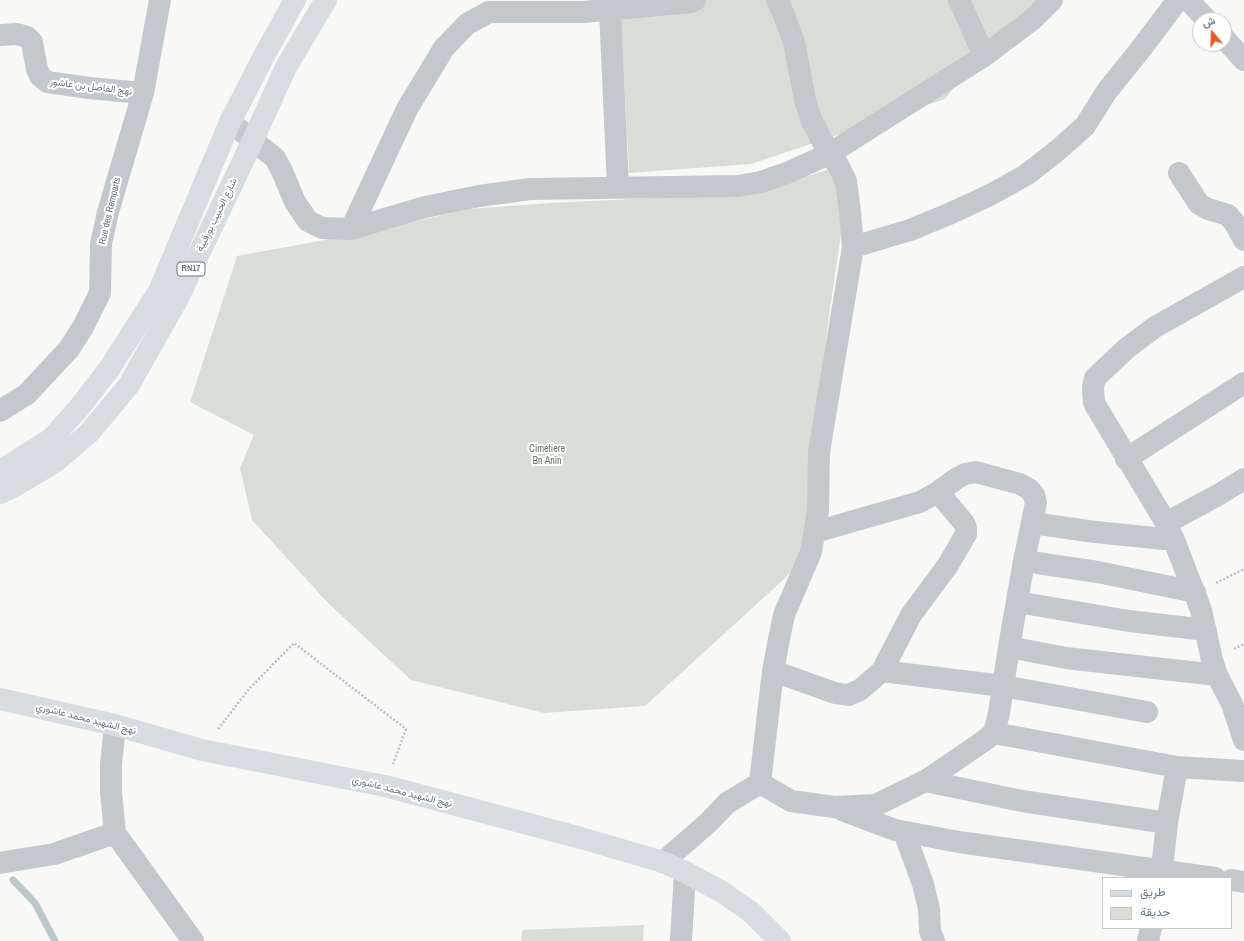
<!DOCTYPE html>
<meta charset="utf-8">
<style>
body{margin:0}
#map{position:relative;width:1244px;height:941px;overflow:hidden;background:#f8f9f6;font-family:"Archivo Narrow",Vazirmatn,sans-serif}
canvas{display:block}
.legend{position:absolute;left:1102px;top:877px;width:130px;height:52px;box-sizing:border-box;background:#fff;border:1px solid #c2c9cf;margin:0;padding:5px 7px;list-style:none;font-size:12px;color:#667888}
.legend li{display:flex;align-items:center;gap:8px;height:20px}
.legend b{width:20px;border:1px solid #c2c9cf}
.north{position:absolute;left:1192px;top:12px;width:40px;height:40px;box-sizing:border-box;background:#fff;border:1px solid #c2c9cf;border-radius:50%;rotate:341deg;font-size:11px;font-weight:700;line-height:16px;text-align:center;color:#667888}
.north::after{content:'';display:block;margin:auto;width:14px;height:18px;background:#ec5822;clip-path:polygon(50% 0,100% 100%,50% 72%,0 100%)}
</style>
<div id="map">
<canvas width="1244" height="941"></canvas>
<ul class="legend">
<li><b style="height:5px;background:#d6dce0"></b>طريق</li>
<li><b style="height:11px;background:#d8ded5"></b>حديقة</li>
</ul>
<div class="north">ش</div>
</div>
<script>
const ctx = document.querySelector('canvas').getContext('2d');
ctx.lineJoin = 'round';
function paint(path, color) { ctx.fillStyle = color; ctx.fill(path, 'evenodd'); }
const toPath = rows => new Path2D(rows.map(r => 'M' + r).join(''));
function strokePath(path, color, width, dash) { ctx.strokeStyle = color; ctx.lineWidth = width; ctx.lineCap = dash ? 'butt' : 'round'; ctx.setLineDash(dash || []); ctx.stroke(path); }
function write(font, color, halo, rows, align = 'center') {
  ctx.font = font + ' "Archivo Narrow",Vazirmatn,sans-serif'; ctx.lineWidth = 4; ctx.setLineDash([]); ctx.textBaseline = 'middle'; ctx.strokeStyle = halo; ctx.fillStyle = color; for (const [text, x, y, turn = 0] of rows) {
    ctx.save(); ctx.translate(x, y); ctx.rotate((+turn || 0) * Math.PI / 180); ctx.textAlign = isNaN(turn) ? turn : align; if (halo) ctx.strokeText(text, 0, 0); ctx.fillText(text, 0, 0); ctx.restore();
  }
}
const green = toPath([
 [620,0,1040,0,987,46,945,99,751,164,629,173],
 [836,167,842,227,829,316,813,445,807,522,798,564,783,580,645,706,544,713,411,680,329,604,252,520,240,468,254,435,190,402,237,256,374,231,468,209,550,203,755,193],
 [644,925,643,941,521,941,522,930]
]);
const stream = toPath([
 [13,880,35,903,55,941]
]);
const path = toPath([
 [1216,583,1244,569],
 [1234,649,1244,644],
 [218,729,249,689,294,643,406,729,393,764]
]);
const minor = toPath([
 [777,0,784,15,794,42,805,100,811,119,829,154,838,165,846,181,850,212,853,247,910,230,949,214,990,195,1026,175,1058,150,1085,126,1107,91,1140,50,1171,9,1177,0],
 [959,0,984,56],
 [1188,0,1207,20],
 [610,10,618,187],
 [0,35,17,34,27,37,32,42,37,69,40,76,47,82,89,88,143,93],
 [1224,38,1244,60],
 [230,122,275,158,282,171,295,202,308,221,322,228,351,229,425,207,479,196,530,189,738,186,761,182,787,173,829,154,984,56,1033,19,1052,0],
 [1179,173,1199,204,1208,209,1228,215,1234,222,1244,240],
 [351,229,407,109,444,48,467,24,489,12,583,12,691,2,695,0],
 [1244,277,1155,327,1127,348,1095,378,1093,387,1094,403,1166,523,1174,540,1201,610,1212,660,1217,675,1232,704,1244,740],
 [0,411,27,394,69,349,83,327,100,293,101,244,108,212,143,93,160,0],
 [1126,459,1244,383],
 [938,492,964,523,966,528,966,534,948,565,911,615,882,671,1003,686,1147,712],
 [1032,523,1095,532,1174,540],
 [1166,523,1218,495,1244,479],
 [1024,561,1098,572,1195,592],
 [1017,602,1129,621,1206,630],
 [1009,647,1066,658,1217,675],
 [773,671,835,693,848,695,860,690,882,671],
 [115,725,111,765,111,792,115,833,193,941],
 [994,733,1177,767,1244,771],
 [925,781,1022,801,1167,823],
 [760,783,773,671,779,639,784,615,811,552,818,510,819,452,853,247],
 [842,810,895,830,959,842,1215,878],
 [904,832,923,884,929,909,930,931,934,941],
 [663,862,709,822,727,803,760,783,791,801,834,807,876,805,925,781,981,743,994,733,999,713,1009,647,1024,561,1036,503,1034,495,1029,489,1020,484,976,472,965,474,956,479,938,492,920,502,815,532],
 [0,863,54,854,115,833],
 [1161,878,1167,823,1177,767],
 [1231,880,1244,882],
 [681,941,685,872],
 [1148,941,1151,928]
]);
const secondary = toPath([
 [0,699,115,725,202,750,385,786,581,838,663,862,685,872,722,892,751,912,780,941]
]);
const primary = toPath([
 [0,471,51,439,78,409,109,369,159,291,230,122,266,52,295,0],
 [0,493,13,487,55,462,89,433,129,385,178,298,253,140,286,67,326,0]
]);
const shields = [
 [191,269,28]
];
const shieldNames = [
 ["RN17",191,269]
];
const streetNames = [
 ["نهج الفاضل بن عاشور",91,87,7],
 ["Rue des Remparts",110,211,-77],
 ["شارع الحبيب بورقيبة",217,215,-64],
 ["نهج الشهيد محمد عاشوري",86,719,14],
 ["نهج الشهيد محمد عاشوري",402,792,14]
];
const parkNames = [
 ["Cimetiere",547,449],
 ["Bn Anin",547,461]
];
paint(green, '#d8ded5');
strokePath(stream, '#bcc7cc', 7);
strokePath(path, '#bdc0c3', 2.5, [2, 2]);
strokePath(minor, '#c3c8cc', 22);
strokePath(secondary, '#d6dce0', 22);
strokePath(primary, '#d6dce0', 22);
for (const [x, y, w] of shields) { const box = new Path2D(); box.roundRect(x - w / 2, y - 7, w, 14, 3); ctx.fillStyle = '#fff'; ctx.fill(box); strokePath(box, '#667888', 1); }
write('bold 9px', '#667888', null, shieldNames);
write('10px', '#667888', '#fff', streetNames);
write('10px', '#667a61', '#fff', parkNames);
</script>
